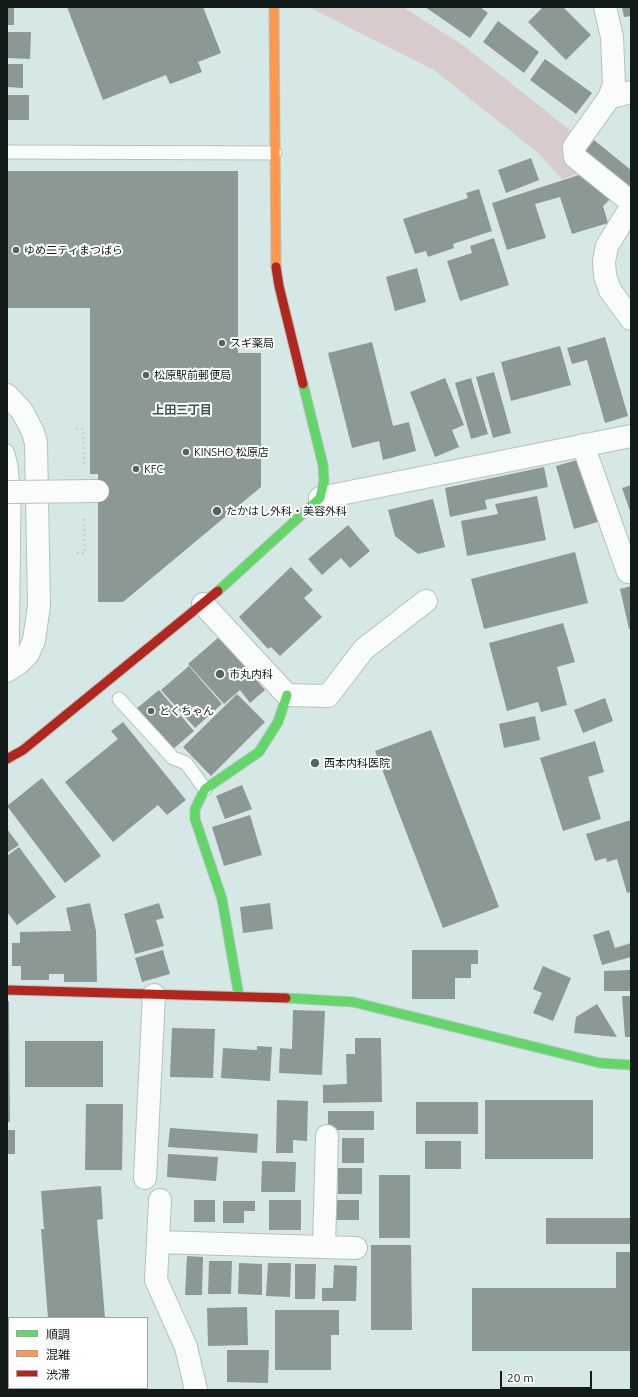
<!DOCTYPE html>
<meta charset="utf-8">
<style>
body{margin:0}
#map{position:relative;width:638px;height:1397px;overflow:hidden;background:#d6e8e5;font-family:Ubuntu,"Noto Sans JP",sans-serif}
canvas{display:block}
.frame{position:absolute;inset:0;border:8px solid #101b1a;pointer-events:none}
.legend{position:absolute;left:8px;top:1317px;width:140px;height:72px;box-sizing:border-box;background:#fff;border:1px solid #9fa4a3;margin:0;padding:5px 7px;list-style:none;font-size:12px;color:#101b1a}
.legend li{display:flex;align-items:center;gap:8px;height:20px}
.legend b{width:20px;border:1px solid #9fa4a3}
.scale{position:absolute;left:500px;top:1371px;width:92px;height:18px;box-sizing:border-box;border:2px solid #101b1a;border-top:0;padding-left:5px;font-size:12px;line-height:14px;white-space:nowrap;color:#101b1a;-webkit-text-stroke:3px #fff;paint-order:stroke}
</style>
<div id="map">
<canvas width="638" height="1397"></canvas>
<div class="frame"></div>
<ul class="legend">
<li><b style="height:5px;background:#63d668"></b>順調</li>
<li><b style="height:5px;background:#ff974d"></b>混雑</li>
<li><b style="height:5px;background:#b3261e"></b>渋滞</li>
</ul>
<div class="scale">20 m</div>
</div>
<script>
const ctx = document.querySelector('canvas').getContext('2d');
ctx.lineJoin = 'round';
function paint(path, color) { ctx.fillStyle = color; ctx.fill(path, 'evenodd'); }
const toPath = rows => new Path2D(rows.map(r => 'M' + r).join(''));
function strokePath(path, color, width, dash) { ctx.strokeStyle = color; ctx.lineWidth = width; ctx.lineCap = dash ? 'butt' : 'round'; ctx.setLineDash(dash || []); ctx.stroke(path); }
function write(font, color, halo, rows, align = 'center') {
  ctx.font = font + ' Ubuntu,"Noto Sans JP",sans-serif'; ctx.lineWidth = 4; ctx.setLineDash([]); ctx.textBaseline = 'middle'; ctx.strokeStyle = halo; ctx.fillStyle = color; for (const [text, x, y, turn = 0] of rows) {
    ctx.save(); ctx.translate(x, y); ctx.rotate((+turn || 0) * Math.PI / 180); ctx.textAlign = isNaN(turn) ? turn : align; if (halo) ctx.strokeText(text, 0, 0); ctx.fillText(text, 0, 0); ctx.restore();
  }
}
const green = toPath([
 [309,7,403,7,464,46,575,134,562,158,579,173,562,179,538,153,434,70]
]);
const building = toPath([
 [7,7,14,7,14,25,7,25],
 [67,7,203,7,221,53,198,62,202,72,170,84,166,75,103,100],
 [425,7,480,7,488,13,470,38],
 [543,7,563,7,591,35,566,60,528,22],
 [622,7,631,7,631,16,624,17],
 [498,21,539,52,524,73,483,42],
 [7,32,31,32,30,59,7,58],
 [545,59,592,93,576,114,530,80],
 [7,64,23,64,23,88,7,87],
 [7,95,29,95,29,120,7,120],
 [594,140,631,170,631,191,584,153],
 [531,158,539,180,506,193,498,170],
 [7,171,238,171,238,353,261,353,261,487,123,602,98,602,98,474,90,474,90,308,7,308],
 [582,174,611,198,603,206,608,223,572,234,560,197,535,204,546,238,507,250,492,203],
 [479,189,492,231,453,244,454,248,428,257,426,251,415,254,403,219,468,198,466,193],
 [494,238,509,285,460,301,447,261,472,253,470,246],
 [417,268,426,302,395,311,386,277],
 [605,337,628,416,605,423,587,360,572,364,567,348],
 [372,342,393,426,409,422,416,451,383,460,379,441,352,448,328,353],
 [560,346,571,385,511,401,501,362],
 [494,372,511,433,493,438,476,377],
 [445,378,464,425,452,430,459,447,435,457,410,392],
 [471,378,488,434,471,439,455,383],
 [584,458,601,521,574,529,556,466],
 [544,467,548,487,485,500,487,509,450,517,445,488],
 [631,485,631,514,622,488],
 [537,496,546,540,467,556,461,521,498,514,495,504],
 [433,499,445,547,418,554,395,536,388,510],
 [348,525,370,551,350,568,341,558,322,575,308,559],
 [575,552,588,603,484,629,471,579],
 [291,567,313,590,304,598,322,617,280,656,271,647,268,649,239,617],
 [631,586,631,629,629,629,620,589],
 [563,623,575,662,557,667,567,705,541,712,538,702,507,711,489,643],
 [219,637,265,690,250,703,240,690,224,704,188,664],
 [189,666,222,704,195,728,161,690],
 [159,690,194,731,171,751,136,709],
 [237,694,265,722,211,776,183,747],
 [605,698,613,721,583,733,574,710],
 [535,716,540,740,504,748,499,724],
 [123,722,186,800,167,815,158,805,113,842,65,782,118,739,111,731],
 [431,730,499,907,443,928,375,751],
 [595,741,604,772,588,777,601,819,563,831,540,758],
 [42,778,101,856,65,883,7,806],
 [242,785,252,809,225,819,216,796],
 [250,815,262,855,224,866,212,827],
 [631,820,631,892,627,893,617,859,607,862,606,858,595,861,586,834],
 [7,829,19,845,7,853],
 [19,847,56,897,17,925,7,912,7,856],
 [90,903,96,931,97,982,64,982,64,974,49,974,49,980,21,980,21,966,12,966,12,943,20,943,20,932,71,931,66,908],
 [159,903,164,918,156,920,164,946,135,954,124,914],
 [270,903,273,929,243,933,240,907],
 [609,930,615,948,631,943,631,957,602,965,593,935],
 [163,950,170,974,142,982,135,958],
 [412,950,478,950,478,964,471,964,471,978,455,978,455,999,412,999],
 [543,966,571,978,553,1021,533,1013,542,993,533,989],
 [631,970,631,991,604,991,604,971],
 [622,996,631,996,631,1037,625,1037],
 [7,1001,9,1001,10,1122,7,1122],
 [597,1004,617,1037,574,1033,576,1017],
 [293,1010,325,1011,322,1075,279,1073,280,1048,292,1049],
 [172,1028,215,1029,213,1078,170,1077],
 [355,1038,381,1038,382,1102,323,1103,323,1085,347,1084,346,1054,355,1054],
 [25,1041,103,1041,103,1087,25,1087],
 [257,1046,272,1047,270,1081,221,1078,223,1048,257,1050],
 [277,1100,308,1101,307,1141,293,1140,293,1153,276,1153],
 [485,1100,593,1100,593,1159,485,1159],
 [416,1102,478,1102,478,1134,416,1134],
 [86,1104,123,1104,122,1170,85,1170],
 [328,1111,374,1111,374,1130,328,1130],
 [170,1128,258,1134,257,1153,168,1147],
 [7,1130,15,1130,15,1154,7,1154],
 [342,1138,364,1138,364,1163,342,1163],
 [425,1141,461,1141,461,1169,425,1169],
 [168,1154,218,1157,216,1181,167,1177],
 [262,1161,296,1162,295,1192,261,1192],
 [338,1168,362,1168,362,1194,338,1194],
 [379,1175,410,1175,410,1238,379,1238],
 [101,1186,103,1219,97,1220,105,1318,48,1318,41,1229,44,1229,41,1191],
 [194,1200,215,1200,215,1222,194,1222],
 [269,1200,301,1200,301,1230,269,1230],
 [336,1200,359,1200,359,1220,336,1220],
 [223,1201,255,1201,255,1211,244,1211,244,1223,223,1223],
 [546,1218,631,1218,631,1244,546,1244],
 [371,1245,411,1245,412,1330,371,1330],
 [616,1252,631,1252,631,1351,472,1351,472,1288,616,1288],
 [187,1256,203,1257,202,1295,185,1295],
 [209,1261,232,1261,231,1294,208,1294],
 [239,1263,262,1264,262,1295,238,1294],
 [268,1263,291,1263,290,1297,266,1296],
 [295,1264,316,1264,315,1299,295,1299],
 [334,1265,357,1266,356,1301,322,1301,322,1288,333,1288],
 [247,1307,248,1345,208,1346,207,1308],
 [275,1310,339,1310,339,1335,331,1335,331,1370,275,1370],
 [227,1350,269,1350,268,1383,227,1382]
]);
const path = toPath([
 [76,429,83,429,84,464],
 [77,553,85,553,84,519]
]);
const lane = toPath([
 [7,152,275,153],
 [7,451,11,465,14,503,12,669],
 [119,699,173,758,186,763,205,789]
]);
const street = toPath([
 [605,7,612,37,614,85,609,98,574,147,575,157,631,202],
 [609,98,631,92],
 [631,207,607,246,604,261,605,276,610,290,631,319],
 [7,395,22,411,33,432,36,443,39,606,34,640,28,654,18,664,7,671],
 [583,445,628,572,631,571],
 [320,498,631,436],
 [203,604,287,695,328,696,364,649,426,601],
 [145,1178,154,995],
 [160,1200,156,1280,186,1347,196,1390],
 [158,1242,356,1248],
 [324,1247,327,1136]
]);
const fast = toPath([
 [218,591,320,498,324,481,323,465,303,384],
 [239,996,222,899,195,819,195,809,205,789,259,752,278,722,287,695],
 [286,998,353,1002,600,1063,631,1065]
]);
const slow = toPath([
 [274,7,276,267]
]);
const jam = toPath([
 [276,267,279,286,303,384],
 [7,759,23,750,218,591],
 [7,990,286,998]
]);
const streetBridge = toPath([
 [7,492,98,491]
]);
const markers = [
 [16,250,4,"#556361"],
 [222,343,4,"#556361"],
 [146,375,4,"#556361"],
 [186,452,4,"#556361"],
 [136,469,4,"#556361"],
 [217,511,5,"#556361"],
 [220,674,5,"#556361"],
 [151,711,4,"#556361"],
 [315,763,5,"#556361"]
];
const poiNames = [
 ["ゆめ二ティまつばら",24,250],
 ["スギ薬局",230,343],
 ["松原駅前郵便局",154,375],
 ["KINSHO 松原店",194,452],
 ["KFC",144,469],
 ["たかはし外科・美容外科",226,511],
 ["市丸内科",229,674],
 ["とくちゃん",159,711],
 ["西本内科医院",324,763]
];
const neighbourhoodNames = [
 ["上田三丁目",182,410]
];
paint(green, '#d7cccb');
paint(building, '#8b9896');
strokePath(lane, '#b3c1bf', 15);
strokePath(street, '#b3c1bf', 24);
strokePath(fast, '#b3c1bf', 11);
strokePath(slow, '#b3c1bf', 11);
strokePath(jam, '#b3c1bf', 11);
strokePath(path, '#c9cece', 2.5, [2, 3]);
strokePath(lane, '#f9fcfb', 13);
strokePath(street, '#f9fcfb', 22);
strokePath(fast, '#63d668', 9);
strokePath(slow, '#ff974d', 9);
strokePath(jam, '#b3261e', 9);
strokePath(streetBridge, '#b3c1bf', 24, []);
strokePath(streetBridge, '#f9fcfb', 22);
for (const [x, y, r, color] of markers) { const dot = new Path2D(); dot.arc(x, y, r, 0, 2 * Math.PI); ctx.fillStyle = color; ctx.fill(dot); strokePath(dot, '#fff', 1.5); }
write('11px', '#101b1a', '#fff', poiNames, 'left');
write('bold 12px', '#395451', '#fff', neighbourhoodNames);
</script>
